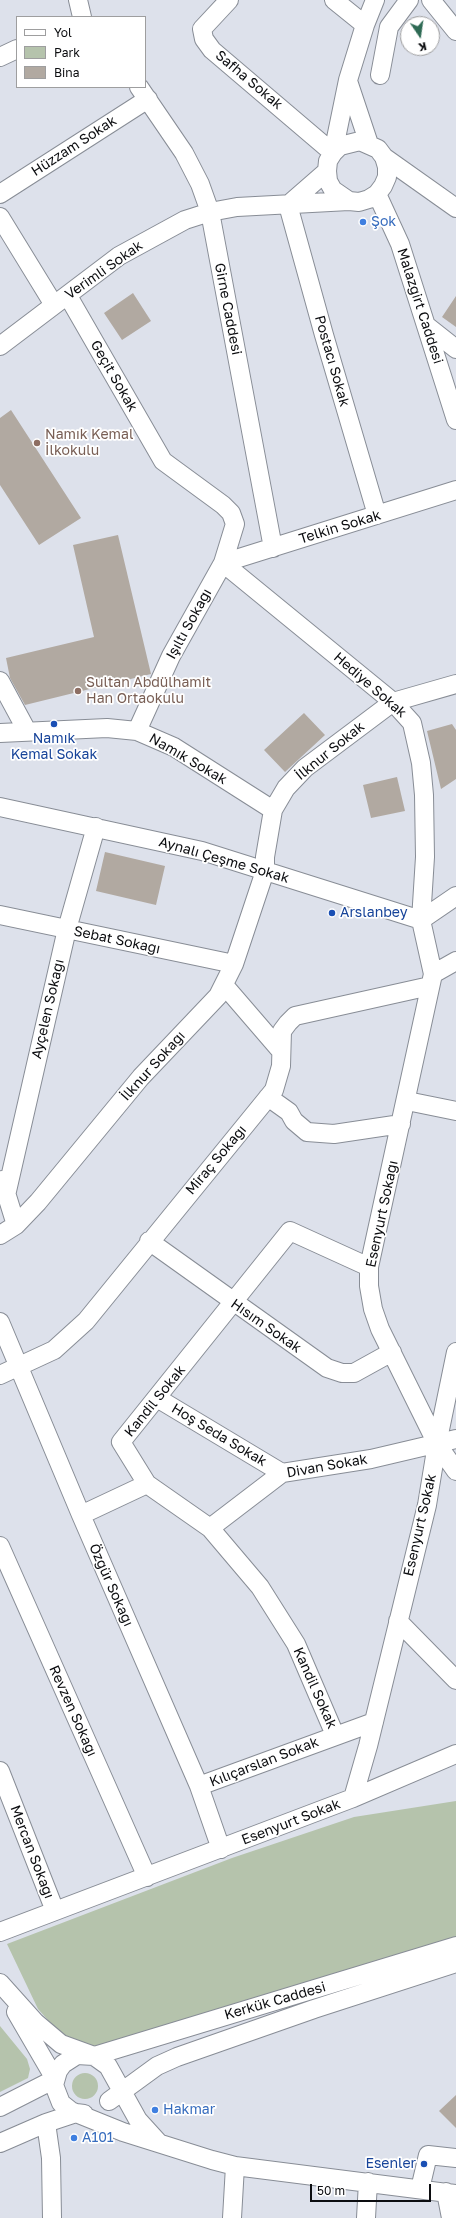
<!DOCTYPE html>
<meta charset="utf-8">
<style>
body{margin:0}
#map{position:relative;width:456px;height:2218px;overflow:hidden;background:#dde1eb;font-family:"Golos Text",sans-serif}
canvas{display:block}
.legend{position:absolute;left:16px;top:16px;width:130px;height:72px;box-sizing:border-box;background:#fff;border:1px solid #9e9e9f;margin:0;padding:5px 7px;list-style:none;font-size:12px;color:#0c0d10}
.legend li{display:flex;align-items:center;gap:8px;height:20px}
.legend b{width:20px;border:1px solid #9e9e9f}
.north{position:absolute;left:400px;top:16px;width:40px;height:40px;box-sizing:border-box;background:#fff;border:1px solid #9e9e9f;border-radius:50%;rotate:167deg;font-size:11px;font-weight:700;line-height:16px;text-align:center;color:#0c0d10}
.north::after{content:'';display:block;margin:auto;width:14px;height:18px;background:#2e6a54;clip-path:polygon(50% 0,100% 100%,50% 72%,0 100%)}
.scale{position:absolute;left:310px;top:2184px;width:121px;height:18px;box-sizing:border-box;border:2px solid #0c0d10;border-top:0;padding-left:5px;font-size:12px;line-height:14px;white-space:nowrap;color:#0c0d10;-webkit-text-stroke:3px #fff;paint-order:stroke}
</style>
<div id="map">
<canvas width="456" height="2218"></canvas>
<ul class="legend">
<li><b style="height:5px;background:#fff"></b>Yol</li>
<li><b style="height:11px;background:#b5c3ac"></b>Park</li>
<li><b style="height:11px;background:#b1a9a1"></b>Bina</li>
</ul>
<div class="north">K</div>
<div class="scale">50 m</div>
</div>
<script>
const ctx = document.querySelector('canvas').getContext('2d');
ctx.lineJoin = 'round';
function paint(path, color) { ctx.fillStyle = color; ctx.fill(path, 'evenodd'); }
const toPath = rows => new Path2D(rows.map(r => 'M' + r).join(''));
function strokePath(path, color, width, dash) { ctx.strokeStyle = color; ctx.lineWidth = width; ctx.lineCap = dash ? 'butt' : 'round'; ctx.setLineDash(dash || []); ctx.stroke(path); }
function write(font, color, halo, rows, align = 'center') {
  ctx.font = font + ' "Golos Text",sans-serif'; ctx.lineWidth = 3.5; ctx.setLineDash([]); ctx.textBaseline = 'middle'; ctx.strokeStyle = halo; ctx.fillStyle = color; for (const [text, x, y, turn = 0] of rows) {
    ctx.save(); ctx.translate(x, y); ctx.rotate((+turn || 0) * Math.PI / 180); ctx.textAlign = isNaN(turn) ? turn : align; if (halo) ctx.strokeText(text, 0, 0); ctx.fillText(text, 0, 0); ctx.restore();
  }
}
const green = toPath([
 [456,1801,456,1941,94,2047,64,2038,38,2009,7,1944,232,1858,354,1817],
 [0,2026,27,2059,30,2069,28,2078,0,2092],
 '72 2086a13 13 0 1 1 26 0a13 13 0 1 1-26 0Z'
]);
const building = toPath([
 [133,293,151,321,122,340,104,313],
 [456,296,456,327,442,317],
 [11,410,81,518,39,545,0,485,0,418],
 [118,535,151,674,25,705,10,678,6,658,94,637,73,545],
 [304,713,325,735,285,772,264,750],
 [452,724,456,730,456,779,441,789,427,731],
 [397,777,405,811,371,818,363,785],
 [105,852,165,866,156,905,96,891],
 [456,2095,456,2128,439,2111]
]);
const minor = toPath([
 [78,0,82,17],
 [229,0,202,29,204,39,212,50,333,153],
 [334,0,365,25],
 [431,0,456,31],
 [0,57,17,49],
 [380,75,389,27,409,0],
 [348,81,369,144],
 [139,87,184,153,200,184,210,212,273,548],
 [333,153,340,146,360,141,378,149,384,157,387,167,387,177,383,186,377,194,369,199,359,202,349,201,333,190,328,181,327,171,328,161,333,153,348,80,365,25,375,0],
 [384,157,456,208],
 [0,194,148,99],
 [377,194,400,244,456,420],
 [288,205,324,335,377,515],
 [288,205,327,171],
 [0,217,54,305],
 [68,296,163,461,223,505,231,513,235,524,223,563,171,656,137,731],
 [427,326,456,349],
 [0,346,119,256,185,220,210,212,237,207,349,201],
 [223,563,393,702,412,723,421,763,424,795,425,857,421,920,433,974,369,1267,369,1286,373,1309,380,1329,437,1444,456,1471],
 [223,563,456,490],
 [0,681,27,731],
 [0,733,107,728,137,731,174,747,273,810],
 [0,807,202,851,421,920],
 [0,915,234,964],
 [421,920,456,896],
 [433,974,456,961],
 [224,985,280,1050],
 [268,1097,289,1112,294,1121,307,1132,334,1134,401,1124],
 [407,1101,456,1111],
 [2,1180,16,1225],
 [7,1191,67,929,96,827],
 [0,1235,16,1225,38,1202,141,1077,218,996,234,964,265,871,265,857,273,810,286,788,305,768,393,702,456,684],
 [149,1241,327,1368,342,1373,354,1373,392,1352],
 [0,1322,81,1515,199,1786,221,1849],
 [0,1375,54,1350,86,1321,274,1090,281,1066,282,1031,288,1023,295,1016,430,986],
 [157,1398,282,1473],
 [81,1515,147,1484],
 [210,1528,282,1473,371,1459,456,1439],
 [0,1546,147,1877],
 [398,1621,456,1680],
 [335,1735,296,1644,260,1587,210,1528,147,1484,121,1442,290,1231,369,1267],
 [0,1771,55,1911],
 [199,1786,374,1722],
 [353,1798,456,1754],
 [0,1932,353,1798,368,1746,427,1505,437,1444,456,1352],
 [456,1946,94,2056,77,2055,63,2064,58,2071,54,2085,61,2103,71,2111,123,2132,212,2160,235,2166,456,2194],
 [0,1983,35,2022,61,2044,94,2056,108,2066,138,2120,158,2142],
 [16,2012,55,2079],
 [109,2101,157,2066,177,2057,314,2009,456,1963],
 [0,2107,55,2079],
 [46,2123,51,2158,52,2218],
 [0,2143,46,2123,76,2113,84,2114],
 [420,2189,428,2155,456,2158],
 [446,2192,451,2218],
 [232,2218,235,2166],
 [366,2218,368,2182]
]);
const markers = [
 [363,222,4,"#3f7fe0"],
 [37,443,4,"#8d6e63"],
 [78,691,4,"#8d6e63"],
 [54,724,4,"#1a4fb4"],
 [332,913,4,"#1a4fb4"],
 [155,2110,4,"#3f7fe0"],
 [74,2138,4,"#3f7fe0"],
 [424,2164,4,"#1a4fb4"]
];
const streetNames = [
 ["Safha Sokak",249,80,40],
 ["Hüzzam Sokak",74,146,-33],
 ["Verimli Sokak",104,270,-35],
 ["Malazgirt Caddesi",420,306,72],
 ["Girne Caddesi",228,309,79],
 ["Postacı Sokak",332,361,74],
 ["Geçit Sokak",114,376,60],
 ["Telkin Sokak",340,527,-17],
 ["Işıltı Sokağı",189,624,-61],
 ["Hediye Sokak",370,685,41],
 ["İlknur Sokak",330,751,-39],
 ["Namık Sokak",188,759,30],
 ["Aynalı Çeşme Sokak",224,860,16],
 ["Sebat Sokağı",117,940,12],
 ["Ayçelen Sokağı",48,1009,-77],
 ["İlknur Sokağı",153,1066,-48],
 ["Miraç Sokağı",216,1160,-50],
 ["Esenyurt Sokağı",382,1214,-78],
 ["Hısım Sokak",266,1326,35],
 ["Kandil Sokak",155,1401,-51],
 ["Hoş Seda Sokak",219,1435,31],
 ["Divan Sokak",327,1466,-10],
 ["Esenyurt Sokak",420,1525,-77],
 ["Özgür Sokağı",111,1585,66],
 ["Kandil Sokak",315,1688,66],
 ["Revzen Sokağı",73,1711,66],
 ["Kılıçarslan Sokak",264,1762,-21],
 ["Esenyurt Sokak",291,1822,-21],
 ["Mercan Sokağı",32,1852,69],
 ["Kerkük Caddesi",275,2001,-16]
];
const shopNames = [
 ["Şok",371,222],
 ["Hakmar",163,2110],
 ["A101",82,2138]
];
const educationNames = [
 ["Namık Kemal",45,435],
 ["İlkokulu",45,451],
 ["Sultan Abdülhamit",86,683],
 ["Han Ortaokulu",86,699]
];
const transitNames = [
 ["Namık",54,739],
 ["Kemal Sokak",54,755],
 ["Arslanbey",340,913,"left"],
 ["Esenler",416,2164,"right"]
];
paint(green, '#b5c3ac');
paint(building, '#b1a9a1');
strokePath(minor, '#888d96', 20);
strokePath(minor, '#fff', 18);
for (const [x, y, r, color] of markers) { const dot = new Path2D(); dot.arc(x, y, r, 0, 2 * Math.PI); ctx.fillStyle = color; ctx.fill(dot); strokePath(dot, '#fff', 1.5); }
write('14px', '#0c0d10', '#fff', streetNames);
write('14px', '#366cbe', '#fff', shopNames, 'left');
write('14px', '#785e54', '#fff', educationNames, 'left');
write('14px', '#164399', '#fff', transitNames);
</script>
